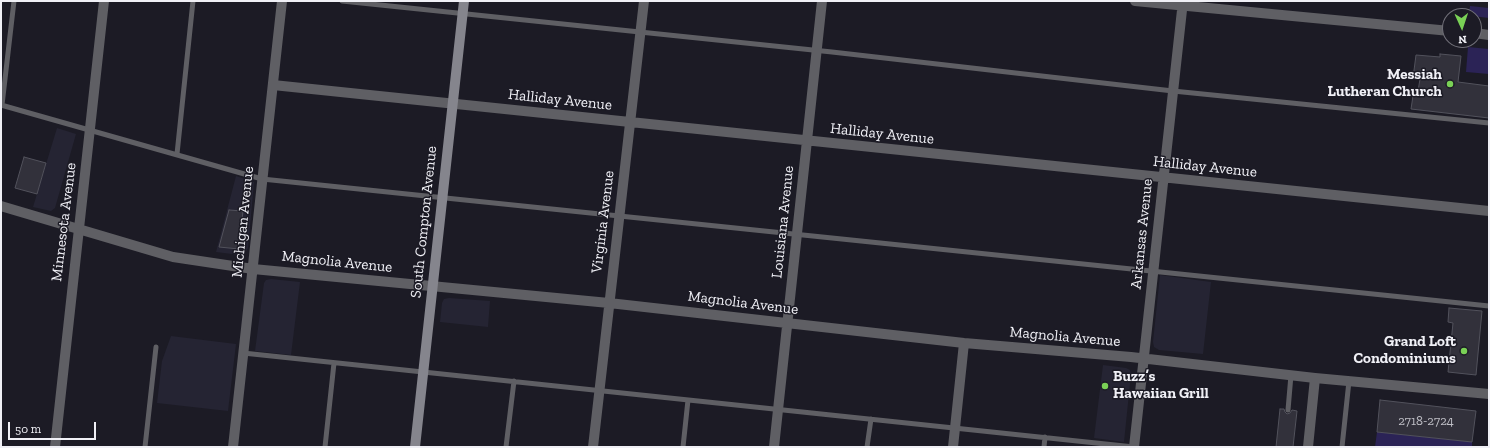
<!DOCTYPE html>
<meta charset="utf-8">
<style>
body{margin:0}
#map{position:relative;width:1490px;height:448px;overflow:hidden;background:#1c1b25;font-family:"Zilla Slab",serif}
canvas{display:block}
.frame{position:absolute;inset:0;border:2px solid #f0f0f6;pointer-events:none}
.north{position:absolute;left:1442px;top:8px;width:40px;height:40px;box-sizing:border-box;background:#1c1b25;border:1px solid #717079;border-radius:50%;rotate:177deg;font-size:11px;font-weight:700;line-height:16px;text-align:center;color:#f0f0f6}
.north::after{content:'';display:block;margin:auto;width:14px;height:18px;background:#7ad156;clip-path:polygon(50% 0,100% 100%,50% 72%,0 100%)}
.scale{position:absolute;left:8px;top:422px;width:88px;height:18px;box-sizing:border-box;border:2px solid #f0f0f6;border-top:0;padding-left:5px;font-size:12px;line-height:14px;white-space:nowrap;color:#f0f0f6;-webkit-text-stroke:3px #1c1b25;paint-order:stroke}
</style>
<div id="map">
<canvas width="1490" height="448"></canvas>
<div class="frame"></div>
<div class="north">N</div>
<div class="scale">50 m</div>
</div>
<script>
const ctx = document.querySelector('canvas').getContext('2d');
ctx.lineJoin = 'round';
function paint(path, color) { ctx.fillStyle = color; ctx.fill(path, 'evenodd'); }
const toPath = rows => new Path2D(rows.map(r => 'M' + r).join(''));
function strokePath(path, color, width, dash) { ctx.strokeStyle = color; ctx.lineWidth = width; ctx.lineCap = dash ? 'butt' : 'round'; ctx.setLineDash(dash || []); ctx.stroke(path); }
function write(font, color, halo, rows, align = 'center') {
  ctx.font = font + ' "Zilla Slab",serif'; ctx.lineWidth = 3; ctx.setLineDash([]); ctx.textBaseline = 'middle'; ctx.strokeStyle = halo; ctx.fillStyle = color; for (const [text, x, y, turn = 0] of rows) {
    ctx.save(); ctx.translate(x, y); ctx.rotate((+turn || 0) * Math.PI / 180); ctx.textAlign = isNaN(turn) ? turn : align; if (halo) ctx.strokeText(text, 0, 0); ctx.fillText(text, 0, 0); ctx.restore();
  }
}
const built = toPath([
 [57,128,76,134,55,208,51,211,33,207],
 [236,176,254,182,248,248,245,253,240,255,216,252],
 [1160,275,1211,282,1203,354,1159,350,1154,347,1153,342],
 [271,279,300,282,291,355,255,351,264,283,266,280],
 [449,298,490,301,488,327,440,322,442,303,444,299],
 [171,336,236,344,228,411,157,403,162,361],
 [1103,365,1126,368,1130,370,1131,374,1124,442,1094,438]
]);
const green = toPath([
 [1470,6,1489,8,1489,18,1472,16,1472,14,1469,14],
 [1468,47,1489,49,1489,74,1466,72],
 [1377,432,1472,442,1472,447,1375,447]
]);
const building = toPath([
 [1440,54,1461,56,1458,82,1489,86,1489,118,1411,109,1413,96,1417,97,1420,79,1413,78,1416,55,1440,57,1440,54],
 [24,157,46,163,37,194,15,188,24,157],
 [229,210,243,211,239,249,219,247,229,210],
 [1449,308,1482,311,1476,375,1448,372,1453,323,1448,322,1449,308],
 [1380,400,1476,411,1472,442,1377,432,1380,400],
 [1280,409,1284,409,1285,412,1287,414,1290,413,1292,410,1297,411,1293,447,1276,447,1280,409]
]);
const lane = toPath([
 [342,1,832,52,1173,91,1489,123],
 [1,105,262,179,1489,306],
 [2,105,14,1],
 [177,154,193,1],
 [243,353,1134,447],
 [1288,410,1291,375],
 [145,447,156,347],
 [325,447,334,363],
 [506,447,514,381],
 [683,447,688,400],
 [867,447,871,419],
 [1044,447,1045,437],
 [1342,447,1349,381]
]);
const street = toPath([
 [1135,1,1450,31],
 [1474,33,1489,35],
 [273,85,1489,211],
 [1,206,173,257,253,269,609,303,964,343,1131,357,1315,378,1489,394],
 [55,447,104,1],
 [233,447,282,1],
 [593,447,644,1],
 [774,447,822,1],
 [953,447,964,343],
 [1134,447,1183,1],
 [1308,447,1315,378]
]);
const secondary = toPath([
 [415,447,464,1]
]);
const markers = [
 [1450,84,4,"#7ad156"],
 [1464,351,4,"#7ad156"],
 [1105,386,4,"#7ad156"]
];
const numberNames = [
 ["2718-2724",1426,421]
];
const poiNames = [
 ["Messiah",1442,75],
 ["Lutheran Church",1442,92],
 ["Grand Loft",1456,342],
 ["Condominiums",1456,359],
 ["Buzz’s",1113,377,"left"],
 ["Hawaiian Grill",1113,394,"left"]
];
const streetNames = [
 ["Halliday Avenue",560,100,6],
 ["Halliday Avenue",882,134,6],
 ["Halliday Avenue",1205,167,6],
 ["Minnesota Avenue",64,222,-83],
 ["Michigan Avenue",243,222,-84],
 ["South Compton Avenue",424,222,-84],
 ["Virginia Avenue",603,222,-83],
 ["Louisiana Avenue",783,222,-84],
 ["Arkansas Avenue",1142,234,-84],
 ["Magnolia Avenue",337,262,6],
 ["Magnolia Avenue",743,303,7],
 ["Magnolia Avenue",1065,337,5]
];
paint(built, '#252433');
paint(green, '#2b2356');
paint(building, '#32313b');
strokePath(building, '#52525c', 1);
strokePath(lane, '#5f5f64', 5);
strokePath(street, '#5f5f64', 10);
strokePath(secondary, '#85858d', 10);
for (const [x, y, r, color] of markers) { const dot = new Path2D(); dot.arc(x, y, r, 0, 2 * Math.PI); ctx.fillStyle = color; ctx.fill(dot); strokePath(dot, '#1c1b25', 1.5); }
write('13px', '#c0c0c7', null, numberNames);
write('bold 15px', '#f0f0f6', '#1c1b25', poiNames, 'right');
write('15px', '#f0f0f6', '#1c1b25', streetNames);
</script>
